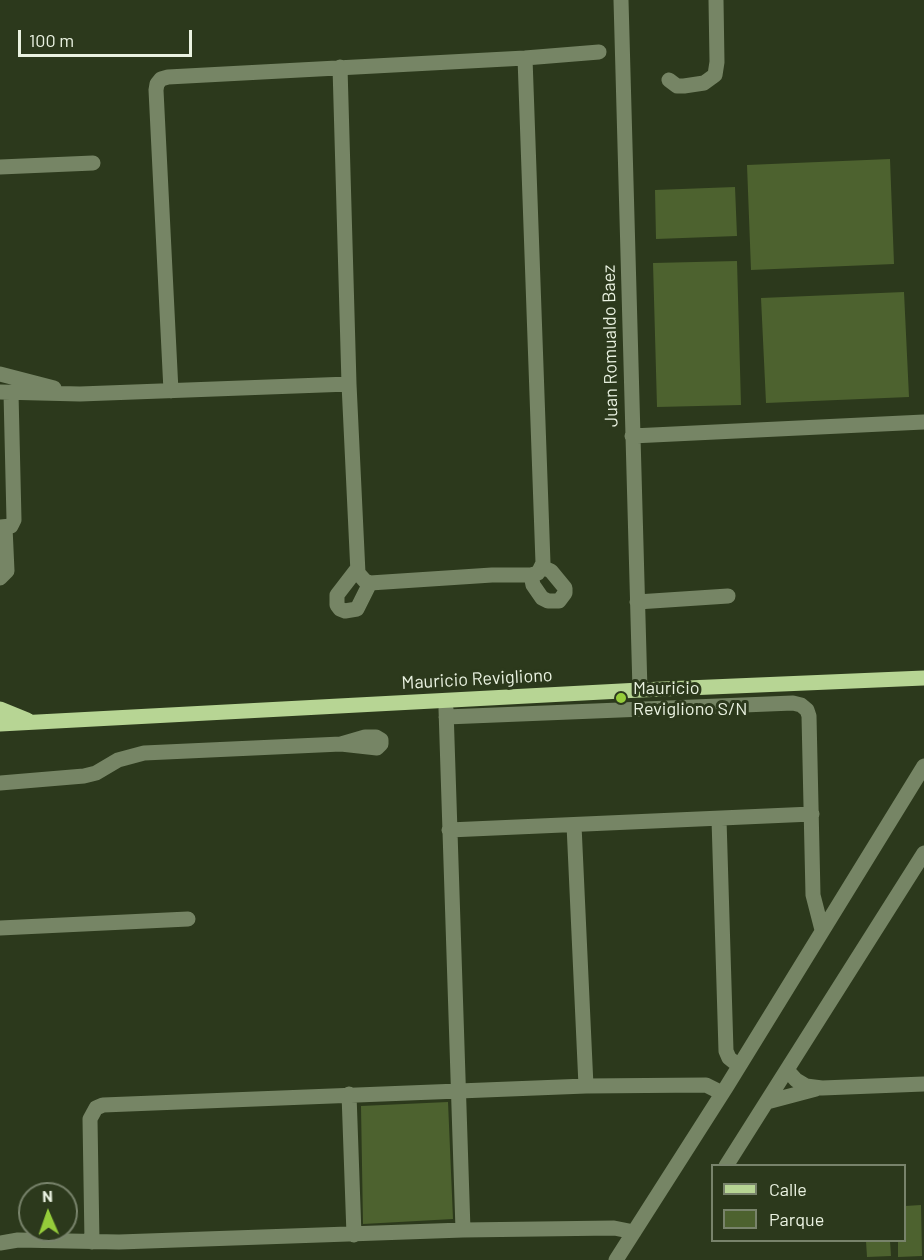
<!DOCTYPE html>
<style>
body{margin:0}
#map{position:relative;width:924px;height:1260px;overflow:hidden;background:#2c391c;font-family:Barlow,sans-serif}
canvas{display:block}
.legend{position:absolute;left:711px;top:1164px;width:195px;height:78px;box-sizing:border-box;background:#2c391c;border:2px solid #78836b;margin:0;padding:8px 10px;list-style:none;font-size:18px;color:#eaf2e1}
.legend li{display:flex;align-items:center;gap:12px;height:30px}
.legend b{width:30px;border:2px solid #78836b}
.north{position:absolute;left:18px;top:1182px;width:60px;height:60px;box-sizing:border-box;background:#2c391c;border:2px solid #78836b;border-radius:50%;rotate:358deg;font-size:16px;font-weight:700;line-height:24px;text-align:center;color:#eaf2e1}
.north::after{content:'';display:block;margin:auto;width:21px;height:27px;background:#95cc3a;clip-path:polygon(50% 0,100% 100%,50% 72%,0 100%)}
.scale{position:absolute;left:18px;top:30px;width:174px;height:27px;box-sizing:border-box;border:3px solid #eaf2e1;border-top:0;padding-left:8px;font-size:18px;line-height:21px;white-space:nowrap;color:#eaf2e1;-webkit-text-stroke:4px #2c391c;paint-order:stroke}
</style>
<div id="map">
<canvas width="924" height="1260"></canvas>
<ul class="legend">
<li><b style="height:8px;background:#b7d594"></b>Calle</li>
<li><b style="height:16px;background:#4d622f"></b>Parque</li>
</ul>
<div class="north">N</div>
<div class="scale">100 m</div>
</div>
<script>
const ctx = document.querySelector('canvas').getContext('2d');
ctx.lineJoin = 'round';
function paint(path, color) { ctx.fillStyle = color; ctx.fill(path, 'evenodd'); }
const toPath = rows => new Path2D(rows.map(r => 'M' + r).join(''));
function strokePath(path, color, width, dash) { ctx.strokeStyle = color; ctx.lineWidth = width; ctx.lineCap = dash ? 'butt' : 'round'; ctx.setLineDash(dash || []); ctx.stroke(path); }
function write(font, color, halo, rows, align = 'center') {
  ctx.font = font + ' Barlow,sans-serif'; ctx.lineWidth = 6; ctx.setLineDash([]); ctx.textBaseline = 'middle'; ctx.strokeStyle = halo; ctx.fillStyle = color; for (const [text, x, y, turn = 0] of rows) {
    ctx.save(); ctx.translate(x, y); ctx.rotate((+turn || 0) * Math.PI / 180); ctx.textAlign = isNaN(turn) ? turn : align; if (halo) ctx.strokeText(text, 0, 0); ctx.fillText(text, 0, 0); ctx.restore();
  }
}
const green = toPath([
 [890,159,894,264,751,270,747,165],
 [735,187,737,236,656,239,655,190],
 [737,261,741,405,657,407,653,263],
 [904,292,909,397,766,403,761,298],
 [448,1102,453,1219,363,1224,361,1106],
 [921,1205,922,1256,898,1257,898,1241,904,1240,905,1206],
 [866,1241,890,1241,891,1256,867,1257]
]);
const minor = toPath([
 [621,0,640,690],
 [340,67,349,384,358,573,365,581,370,583,492,575,531,575,538,573,543,563,525,58],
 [669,80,677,86,684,86,704,83,715,75,717,62,716,0],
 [0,167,93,163],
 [0,374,54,388],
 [171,391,156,90,157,84,161,79,168,77,525,58,599,52],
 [0,392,80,394,349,384],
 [632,436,924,422],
 [0,527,11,526,14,520,11,393],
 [357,569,337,595,337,605,340,609,345,611,357,609,370,583],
 [531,575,533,585,542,598,548,601,559,601,565,593,565,588,551,571,542,567],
 [0,578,7,571,5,527],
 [637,602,728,596],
 [446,709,463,1230],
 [446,717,793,703,801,705,807,710,809,716,813,895,822,930],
 [0,783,84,776,96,773,118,760,144,753,341,744,377,748,381,744,381,740,376,737,365,737,341,744],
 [719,819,726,1051,729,1058,739,1066],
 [574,825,586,1086],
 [449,830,812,814],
 [0,928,188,919],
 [787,1070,796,1080,806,1086,822,1088,924,1084],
 [349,1094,354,1235],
 [767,1102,816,1089],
 [726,1166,924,853],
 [92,1242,90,1119,96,1108,103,1105,586,1086,706,1085,722,1093],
 [0,1243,18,1240,119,1242,463,1230,614,1228,634,1232],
 [616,1260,727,1086,924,766]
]);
const major = toPath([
 [0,709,27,720],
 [0,724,640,690,924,678]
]);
const markers = [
 [621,698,6,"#95cc3a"]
];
const streetNames = [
 ["Juan Romualdo Baez",610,346,-91],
 ["Mauricio Revigliono",477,679,-3]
];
const poiNames = [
 ["Mauricio",633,688],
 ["Revigliono S/N",633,709]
];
paint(green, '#4d622f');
strokePath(minor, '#768565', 15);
strokePath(major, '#b7d594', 15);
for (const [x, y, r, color] of markers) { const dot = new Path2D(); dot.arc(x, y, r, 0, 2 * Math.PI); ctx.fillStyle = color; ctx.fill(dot); strokePath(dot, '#2c391c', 2); }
write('18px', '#eaf2e1', '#2c391c', streetNames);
write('18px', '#eaf2e1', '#2c391c', poiNames, 'left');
</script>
